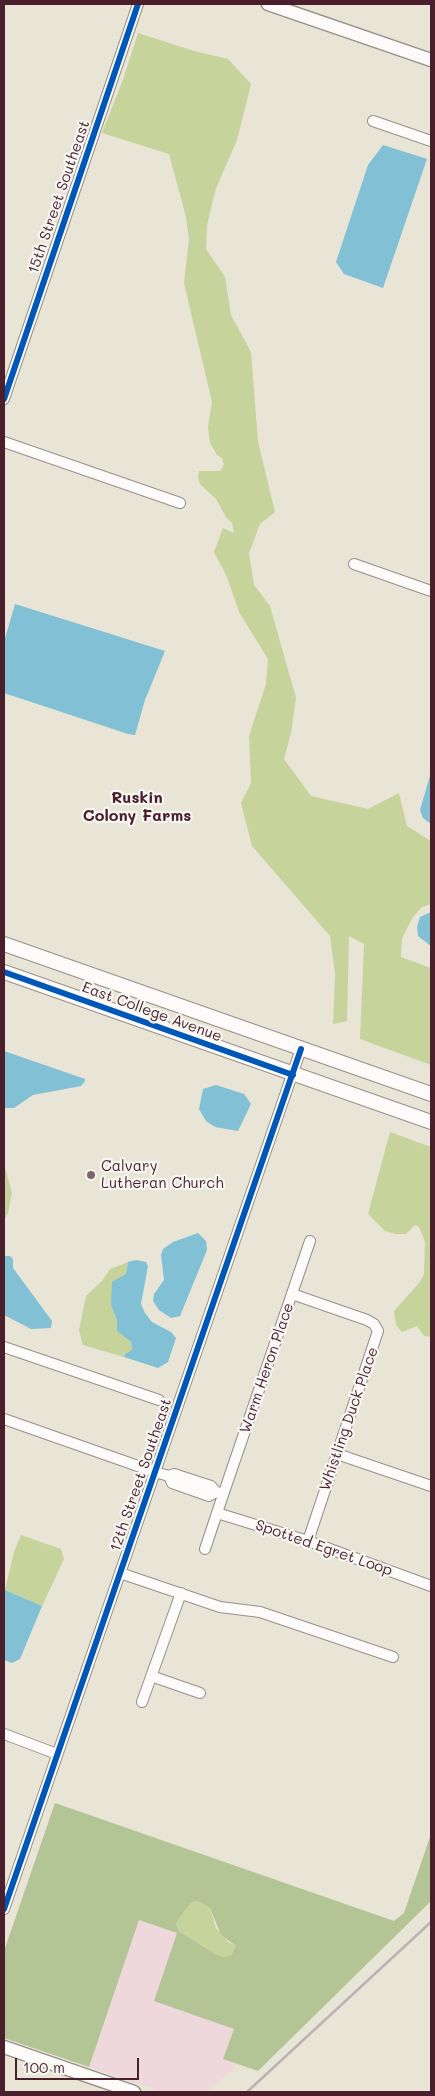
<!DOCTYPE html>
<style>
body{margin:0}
#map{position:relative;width:435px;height:2096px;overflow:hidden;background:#e8e4d6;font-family:Mali,sans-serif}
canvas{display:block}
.frame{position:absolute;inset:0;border:5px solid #4a1f2b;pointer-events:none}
.scale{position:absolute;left:15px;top:2058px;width:124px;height:22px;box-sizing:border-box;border:2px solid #4a1f2b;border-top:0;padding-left:6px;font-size:15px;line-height:18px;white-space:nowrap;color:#4a1f2b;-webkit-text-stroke:4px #f6f6f2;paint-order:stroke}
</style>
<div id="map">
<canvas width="435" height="2096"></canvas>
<div class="frame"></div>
<div class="scale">100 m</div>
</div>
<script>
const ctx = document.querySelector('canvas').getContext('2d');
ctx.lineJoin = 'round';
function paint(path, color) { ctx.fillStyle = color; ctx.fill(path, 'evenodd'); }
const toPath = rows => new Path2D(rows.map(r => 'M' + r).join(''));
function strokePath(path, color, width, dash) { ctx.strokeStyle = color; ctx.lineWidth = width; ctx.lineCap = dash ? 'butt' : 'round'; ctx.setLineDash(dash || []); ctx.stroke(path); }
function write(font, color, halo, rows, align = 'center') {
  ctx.font = font + ' Mali,sans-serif'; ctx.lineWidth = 4.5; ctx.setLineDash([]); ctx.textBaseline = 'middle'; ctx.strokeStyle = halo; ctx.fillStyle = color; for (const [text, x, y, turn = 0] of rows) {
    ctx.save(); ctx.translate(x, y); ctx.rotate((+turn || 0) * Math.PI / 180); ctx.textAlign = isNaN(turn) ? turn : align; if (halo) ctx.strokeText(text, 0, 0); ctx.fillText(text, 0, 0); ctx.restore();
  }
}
const built = toPath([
 [139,1919,177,1933,234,2030,223,2059,238,2065,208,2092,162,2092,89,2067]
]);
const green = toPath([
 [138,33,194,51,228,59,251,84,237,140,216,188,207,225,206,249,225,277,231,315,251,352,258,442,275,512,260,524,249,553,254,585,270,606,296,698,291,733,284,759,311,796,368,809,399,793,407,826,431,841,431,904,422,907,413,917,402,938,401,957,431,968,431,1065,360,1039,364,944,349,936,347,1021,333,1024,335,974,330,936,252,846,241,803,251,783,249,736,266,684,268,659,239,612,227,577,214,552,223,528,234,533,232,523,226,517,216,499,200,484,198,478,199,471,220,471,224,465,222,458,217,455,210,443,208,427,212,402,184,283,189,239,186,217,169,154,102,133,124,77],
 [390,1132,431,1147,431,1337,424,1336,417,1326,402,1332,396,1325,394,1311,420,1282,424,1274,425,1242,419,1227,415,1225,406,1234,396,1234,385,1231,368,1214],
 [4,1164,12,1193,8,1213,4,1220],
 [128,1262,126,1274,121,1277,111,1305,117,1320,117,1331,131,1342,132,1350,125,1354,124,1357,83,1345,79,1330,86,1296,103,1280,110,1269],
 [21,1535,61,1549,64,1559,42,1606,5,1590,14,1552],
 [198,1901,210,1908,216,1928,228,1942,236,1946,231,1955,224,1957,215,1954,179,1931,176,1924,181,1916,191,1903]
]);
const forest = toPath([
 [55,1803,394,1921,404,1913,431,1834,431,1901,258,2071,223,2059,234,2029,154,2001,177,1933,139,1920,89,2067,4,2038,4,1951],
 [198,1901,210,1908,221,1935,236,1946,231,1955,224,1957,215,1954,179,1931,176,1924,181,1916,191,1903]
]);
const water = toPath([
 [383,145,427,159,383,288,344,274,336,262,368,165],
 [15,604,165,651,145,700,135,735,128,734,4,693,4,642],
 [431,772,431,824,423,818,420,810],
 [431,912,431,946,418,936,417,927,420,917],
 [4,1051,85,1079,85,1081,81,1086,33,1095,14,1108,4,1108],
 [216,1085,244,1094,251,1104,238,1131,215,1127,206,1121,199,1109,203,1089],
 [198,1233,206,1241,207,1250,180,1316,171,1318,159,1310,153,1301,154,1294,164,1280,161,1255,163,1249,173,1242],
 [4,1256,10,1256,13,1259,13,1268,52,1321,51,1328,31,1329,4,1315],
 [136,1260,146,1262,148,1266,141,1304,145,1313,152,1322,171,1332,176,1338,168,1362,158,1368,124,1357,125,1354,132,1350,131,1342,117,1331,117,1320,111,1305,112,1282,126,1274,128,1262],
 [5,1590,42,1606,20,1659,12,1663,4,1660]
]);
const minor = toPath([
 [373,121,431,141],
 [4,399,138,4],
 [4,442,180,503],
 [354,564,431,591],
 [292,1294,367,1320,374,1324,378,1331,308,1541],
 [4,1347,159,1400],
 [4,1419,155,1472,169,1476,174,1474,211,1486,216,1492,209,1496,172,1483,169,1476],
 [337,1454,431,1486],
 [223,1495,310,1241],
 [217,1513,308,1541,431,1586],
 [205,1549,223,1495,217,1492],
 [120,1573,220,1607,260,1612,393,1657],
 [151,1676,200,1693],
 [142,1702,181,1593],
 [4,1734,57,1754],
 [4,1909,301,1049]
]);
const tertiary = toPath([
 [268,4,431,60],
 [4,2047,134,2092]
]);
const secondary = toPath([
 [4,944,431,1094],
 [4,972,431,1122]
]);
const rail = toPath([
 [247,2092,431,1922]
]);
const cycleway = toPath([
 [4,399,138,4],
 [4,972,293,1075],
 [4,1909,301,1049]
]);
const markers = [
 [91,1175,5,"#816467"]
];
const streetNames = [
 ["15th Street Southeast",59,197,-71],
 ["East College Avenue",152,1012,20],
 ["Warm Heron Place",267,1368,-71],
 ["Whistling Duck Place",349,1419,-71],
 ["12th Street Southeast",141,1475,-71],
 ["Spotted Egret Loop",324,1548,19]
];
const poiNames = [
 ["Calvary",101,1166],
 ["Lutheran Church",101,1183]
];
const neighbourhoodNames = [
 ["Ruskin",137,798],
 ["Colony Farms",137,816]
];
paint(built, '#eed8dc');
paint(green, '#c6d39b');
paint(forest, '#b3c495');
paint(water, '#82c0d5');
strokePath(minor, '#988f8a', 12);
strokePath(tertiary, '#988f8a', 15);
strokePath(secondary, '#988f8a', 16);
strokePath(minor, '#fcfbf9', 10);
strokePath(tertiary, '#fcfbf9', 12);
strokePath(secondary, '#fcfbf9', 14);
strokePath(rail, '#b9b4b3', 2.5);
strokePath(cycleway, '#0057b8', 6);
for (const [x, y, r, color] of markers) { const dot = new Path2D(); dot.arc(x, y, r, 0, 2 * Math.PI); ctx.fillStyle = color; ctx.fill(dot); strokePath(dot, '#f6f6f2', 2); }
write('15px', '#4a1f2b', '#f6f6f2', streetNames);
write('15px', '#4a1f2b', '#f6f6f2', poiNames, 'left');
write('bold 16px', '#4a1f2b', '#f6f6f2', neighbourhoodNames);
</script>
